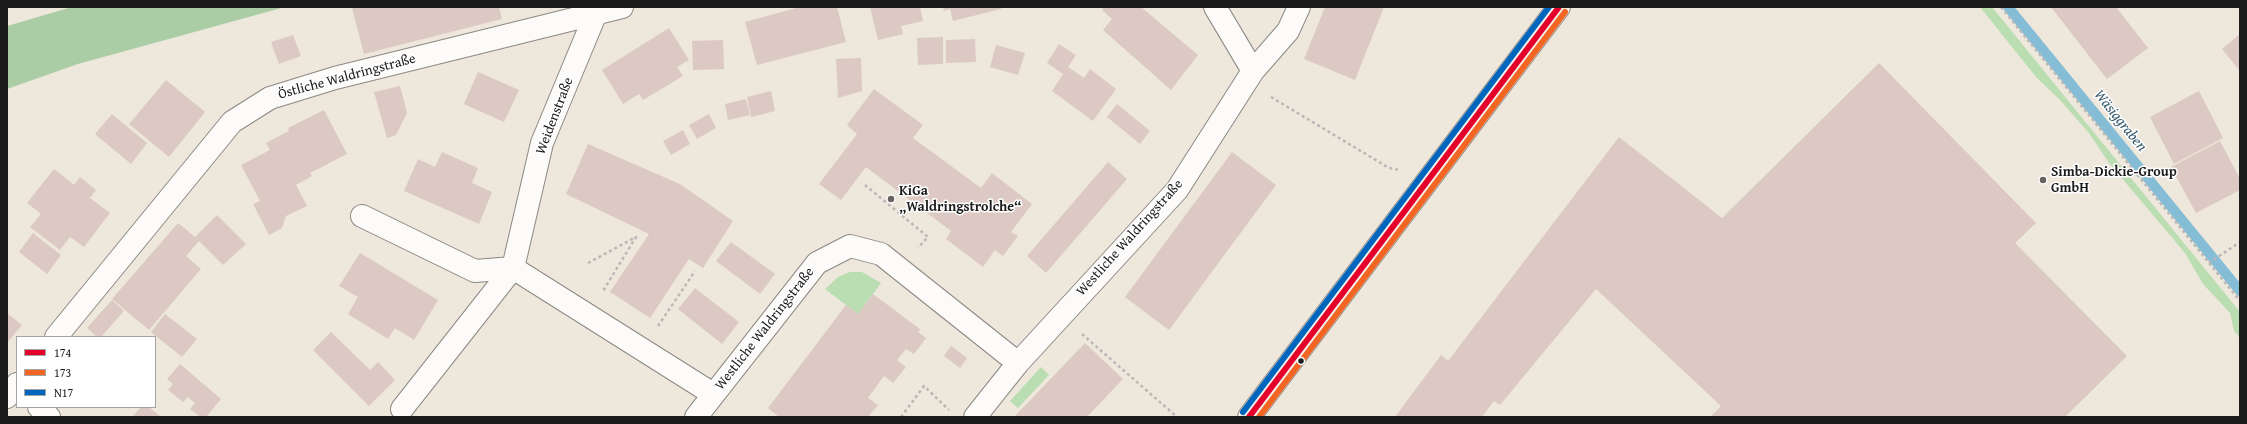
<!DOCTYPE html>
<meta charset="utf-8">
<style>
body{margin:0}
#map{position:relative;width:2247px;height:424px;overflow:hidden;background:#eee7dc;font-family:"Gentium Book Plus",serif}
canvas{display:block}
.frame{position:absolute;inset:0;border:8px solid #1c1c1c;pointer-events:none}
.legend{position:absolute;left:16px;top:336px;width:140px;height:72px;box-sizing:border-box;background:#fff;border:1px solid #a4a4a4;margin:0;padding:5px 7px;list-style:none;font-size:12px;color:#1c1c1c}
.legend li{display:flex;align-items:center;gap:8px;height:20px}
.legend b{width:20px;border:1px solid #a4a4a4}
</style>
<div id="map">
<canvas width="2247" height="424"></canvas>
<div class="frame"></div>
<ul class="legend">
<li><b style="height:5px;background:#e4002b"></b>174</li>
<li><b style="height:5px;background:#f26522"></b>173</li>
<li><b style="height:5px;background:#0065bd"></b>N17</li>
</ul>
</div>
<script>
const ctx = document.querySelector('canvas').getContext('2d');
ctx.lineJoin = 'round';
function paint(path, color) { ctx.fillStyle = color; ctx.fill(path, 'evenodd'); }
const toPath = rows => new Path2D(rows.map(r => 'M' + r).join(''));
function strokePath(path, color, width, dash) { ctx.strokeStyle = color; ctx.lineWidth = width; ctx.lineCap = dash ? 'butt' : 'round'; ctx.setLineDash(dash || []); ctx.stroke(path); }
function write(font, color, halo, rows, align = 'center') {
  ctx.font = font + ' "Gentium Book Plus",serif'; ctx.lineWidth = 3; ctx.setLineDash([]); ctx.textBaseline = 'middle'; ctx.strokeStyle = halo; ctx.fillStyle = color; for (const [text, x, y, turn = 0] of rows) {
    ctx.save(); ctx.translate(x, y); ctx.rotate((+turn || 0) * Math.PI / 180); ctx.textAlign = isNaN(turn) ? turn : align; if (halo) ctx.strokeText(text, 0, 0); ctx.fillText(text, 0, 0); ctx.restore();
  }
}
const green = toPath([
 [1980,7,1992,7,2240,312,2240,338,2234,331,2230,313,2203,284,2185,253,2109,163,2089,133,2060,100,2036,77],
 [850,272,862,272,881,283,858,314,825,289,838,277],
 [1041,367,1049,375,1018,408,1010,401]
]);
const forest = toPath([
 [72,7,285,7,78,64,7,89,7,26]
]);
const stream = toPath([
 [2008,7,2240,291]
]);
const building = toPath([
 [354,7,499,7,502,19,364,54,352,8],
 [800,7,837,7,846,42,757,65,745,22],
 [870,7,920,7,923,21,901,26,903,34,878,40],
 [943,7,1001,7,1001,9,953,21,950,9,944,11],
 [1104,7,1141,7,1198,55,1171,90,1103,30,1112,19,1102,10],
 [1325,7,1384,7,1355,80,1304,59],
 [2051,7,2116,7,2148,48,2107,79],
 [669,28,689,60,677,67,683,76,643,100,639,94,623,104,602,70],
 [2240,34,2240,71,2222,49],
 [293,35,301,56,279,64,271,42],
 [943,37,943,64,918,65,917,38],
 [975,39,976,62,946,63,946,40],
 [723,40,724,69,693,70,692,41],
 [1059,44,1076,55,1068,67,1084,78,1090,69,1116,89,1093,121,1052,91,1063,74,1047,63],
 [996,45,1025,53,1018,75,990,67],
 [861,58,862,91,838,98,836,59],
 [1879,63,2036,223,2015,243,2127,356,2065,417,1710,417,1721,406,1596,289,1500,405,1494,401,1482,417,1395,417,1441,355,1448,361,1619,137,1722,218],
 [478,72,519,90,504,122,464,104],
 [166,80,205,112,169,157,129,124],
 [400,86,407,113,396,135,387,138,374,92],
 [874,89,923,125,913,138,981,188,992,173,1032,204,1011,232,1018,236,1003,256,995,250,983,267,946,239,951,231,866,167,841,200,819,184,857,134,847,125],
 [771,91,775,111,751,117,747,97],
 [2199,91,2223,138,2174,164,2150,117],
 [746,99,750,115,728,120,725,104],
 [1117,104,1150,131,1140,144,1107,117],
 [324,110,347,154,310,173,312,176,296,185,307,206,286,216,282,228,269,235,253,204,260,201,241,165,270,150,266,143,289,131,288,128],
 [112,114,147,143,131,164,95,134],
 [709,114,716,128,697,139,689,125],
 [683,130,690,144,671,155,663,141],
 [2220,141,2240,179,2240,190,2196,213,2171,167],
 [588,144,680,184,733,221,703,268,689,259,650,318,610,292,649,234,566,194],
 [442,152,478,168,472,183,492,192,479,224,404,191,418,159,435,167],
 [1232,152,1276,185,1169,330,1125,297],
 [1108,162,1127,179,1046,273,1027,256],
 [54,169,74,185,80,177,96,190,90,198,110,213,84,247,70,237,60,250,30,227,41,214,27,203],
 [217,215,246,244,223,265,199,241,186,256,201,269,149,330,112,299,178,223,195,237],
 [33,233,61,255,47,274,19,252],
 [731,242,775,274,760,294,716,261],
 [360,253,438,300,414,340,395,328,388,339,348,314,358,297,339,286],
 [695,288,739,322,722,344,678,309],
 [873,294,920,329,918,332,926,338,914,354,906,349,897,360,906,367,893,383,884,376,868,398,878,405,868,417,779,417,768,408,846,305,858,314],
 [112,300,124,311,101,337,97,337,87,328],
 [7,313,22,325,7,343],
 [165,314,197,339,182,357,151,332],
 [331,332,370,370,378,362,395,380,369,406,313,350],
 [1085,343,1123,379,1087,417,1014,417],
 [951,346,967,358,960,368,944,356],
 [180,364,221,399,206,417,200,417,190,409,195,403,188,397,183,402,168,390,173,384,167,379],
 [141,407,149,407,161,417,132,417]
]);
const path = toPath([
 [2001,7,2240,301],
 [1271,97,1389,168,1400,170],
 [865,185,928,237,918,248],
 [588,263,636,237,603,291],
 [2209,263,2240,242],
 [658,326,695,271],
 [1082,334,1177,417],
 [901,417,924,386,949,410]
]);
const street = toPath([
 [1215,7,1253,71],
 [362,216,475,271,513,268,713,394],
 [56,337,232,122,270,98,335,78,622,7],
 [7,397,17,384],
 [39,407,49,417],
 [402,409,513,268,542,143,596,13],
 [696,417,817,263,850,246,881,254,1018,363],
 [975,417,1018,363,1177,190,1253,71,1288,31,1299,7]
]);
const secondary = toPath([
 [1249,417,1559,7]
]);
const bus1 = toPath([
 [1249,417,1559,7]
]);
const bus2 = toPath([
 [1259,417,1565,12]
]);
const bus3 = toPath([
 [1243,412,1549,7]
]);
const markers = [
 [2043,180,4,"#66635f"],
 [891,199,4,"#66635f"],
 [1301,361,3.5,"#1c1c1c"]
];
const streetNames = [
 ["Östliche Waldringstraße",347,77,-15],
 ["Weidenstraße",555,116,-69],
 ["Westliche Waldringstraße",1130,238,-48],
 ["Westliche Waldringstraße",765,329,-52]
];
const poiNames = [
 ["Simba-Dickie-Group",2051,172],
 ["GmbH",2051,188],
 ["KiGa",899,191],
 ["„Waldringstrolche“",899,207]
];
const waterNames = [
 ["Wäsiggraben",2120,121,51]
];
paint(green, '#badeb2');
paint(forest, '#abcda6');
strokePath(stream, '#85bcd6', 10);
paint(building, '#dcc9c3');
strokePath(street, '#8c8883', 24);
strokePath(secondary, '#8c8883', 24);
strokePath(path, '#b9b8b7', 2.5, [3, 3]);
strokePath(street, '#fcfbfa', 22);
strokePath(secondary, '#f6f1eb', 22);
strokePath(bus1, '#e4002b', 6);
strokePath(bus2, '#f26522', 6);
strokePath(bus3, '#0065bd', 6);
for (const [x, y, r, color] of markers) { const dot = new Path2D(); dot.arc(x, y, r, 0, 2 * Math.PI); ctx.fillStyle = color; ctx.fill(dot); strokePath(dot, '#fff', 1.5); }
write('14px', '#1c1c1c', '#fff', streetNames);
write('bold 14px', '#1c1c1c', '#fff', poiNames, 'left');
write('italic 15px', '#375c6e', '#fff', waterNames);
</script>
